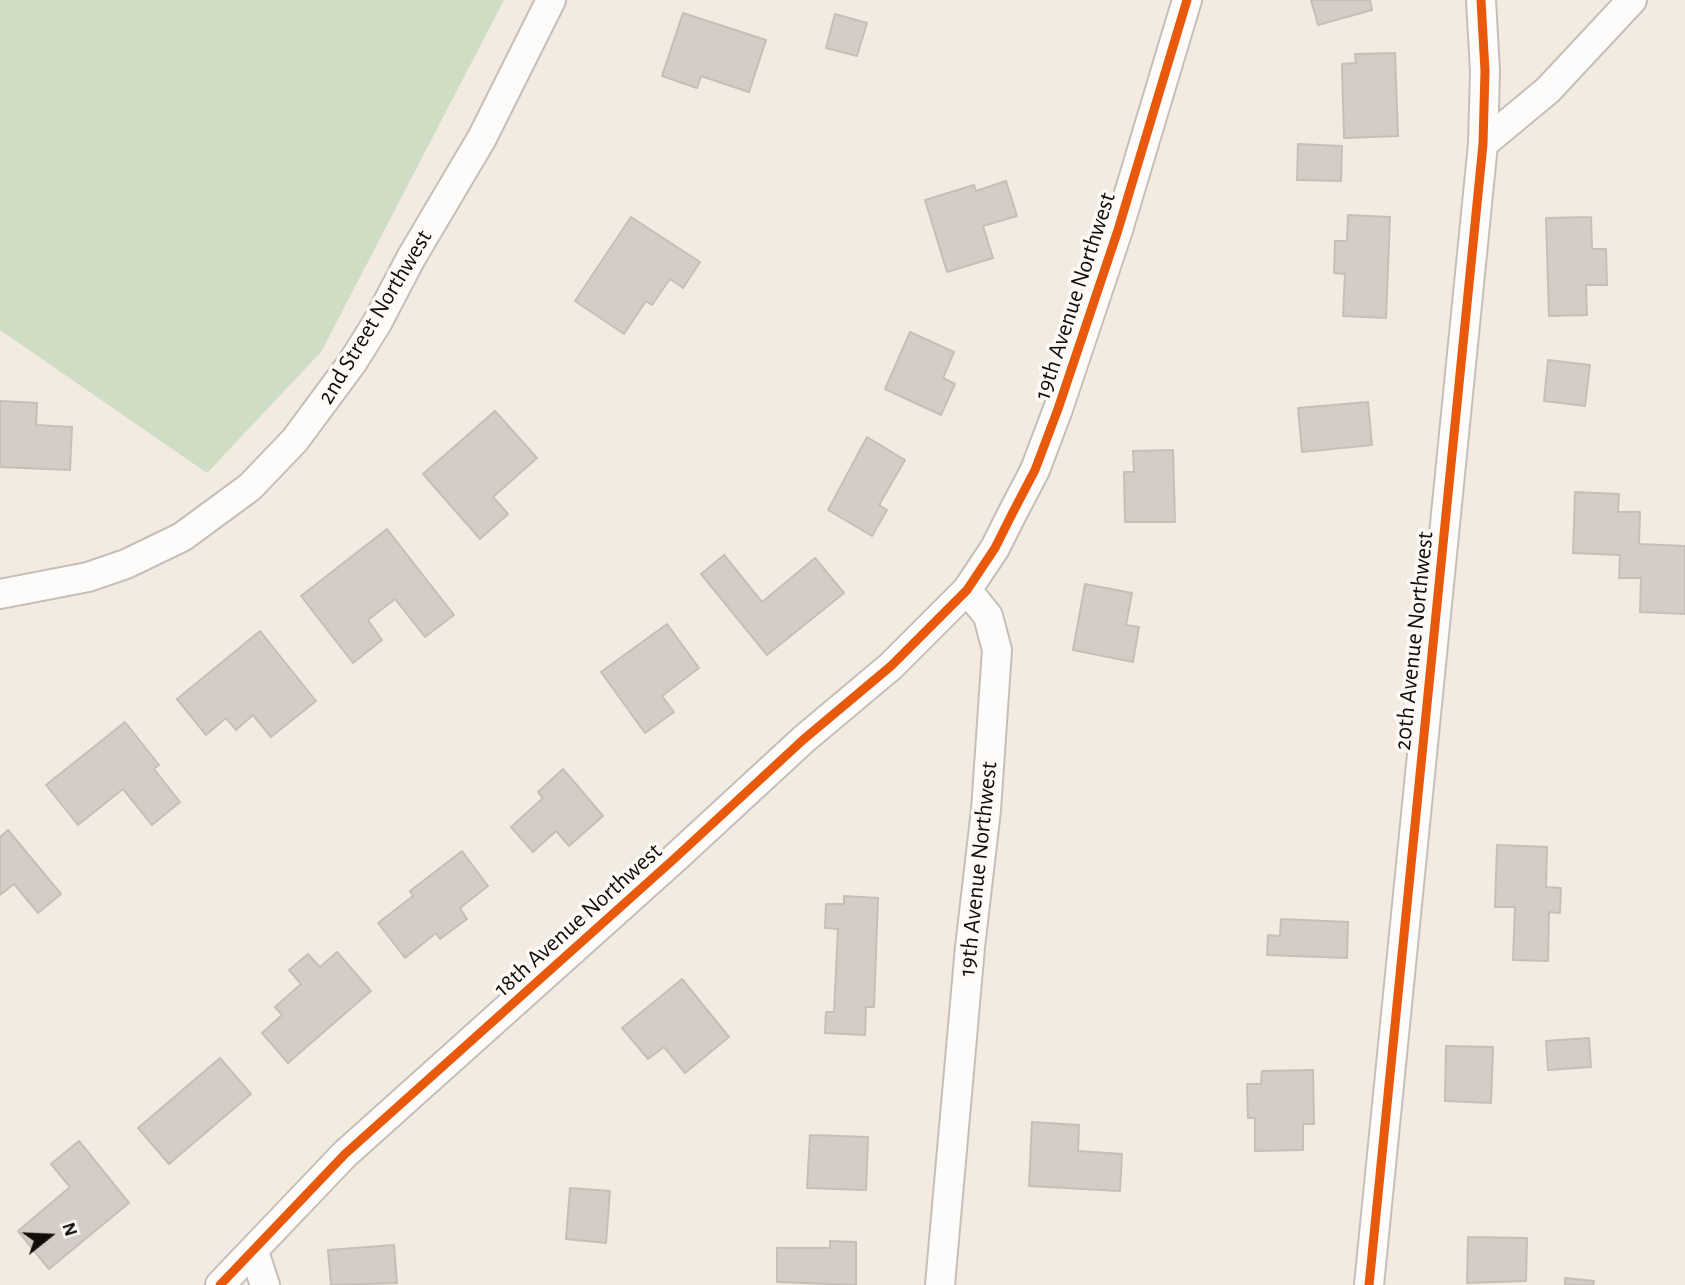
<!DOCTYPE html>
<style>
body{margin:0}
#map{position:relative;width:1685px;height:1285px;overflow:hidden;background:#f3eae1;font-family:"Alegreya Sans",sans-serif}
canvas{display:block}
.north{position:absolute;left:14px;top:1201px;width:70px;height:70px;-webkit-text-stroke:5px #fdf9f6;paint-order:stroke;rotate:72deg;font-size:19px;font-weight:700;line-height:28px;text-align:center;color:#120d08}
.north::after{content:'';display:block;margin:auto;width:24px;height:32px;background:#120d08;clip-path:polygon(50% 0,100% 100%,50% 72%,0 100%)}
</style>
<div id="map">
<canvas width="1685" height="1285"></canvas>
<div class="north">N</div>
</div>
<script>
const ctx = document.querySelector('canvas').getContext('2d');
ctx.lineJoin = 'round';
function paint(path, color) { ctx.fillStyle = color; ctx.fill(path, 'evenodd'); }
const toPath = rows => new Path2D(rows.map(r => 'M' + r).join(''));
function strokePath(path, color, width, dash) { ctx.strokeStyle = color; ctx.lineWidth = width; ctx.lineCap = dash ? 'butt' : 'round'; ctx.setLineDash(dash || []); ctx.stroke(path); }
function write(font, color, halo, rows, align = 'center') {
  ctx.font = font + ' "Alegreya Sans",sans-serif'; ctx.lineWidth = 7; ctx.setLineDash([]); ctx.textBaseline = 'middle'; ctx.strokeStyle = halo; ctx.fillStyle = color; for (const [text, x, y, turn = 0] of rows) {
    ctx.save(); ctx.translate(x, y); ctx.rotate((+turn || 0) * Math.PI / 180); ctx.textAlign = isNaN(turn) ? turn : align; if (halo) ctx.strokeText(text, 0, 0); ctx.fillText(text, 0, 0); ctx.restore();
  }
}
const green = toPath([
 [0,0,504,0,321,352,207,473,0,330]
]);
const building = toPath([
 [1311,0,1370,0,1372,10,1318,25,1311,0],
 [683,13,766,40,749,92,701,76,697,88,662,76,683,13],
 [835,14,867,23,857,56,826,48,835,14],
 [1395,53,1398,136,1344,138,1342,64,1356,63,1355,54,1395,53],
 [1298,144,1342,146,1341,181,1297,180,1298,144],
 [1006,181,1017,216,983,226,993,258,947,272,925,200,974,185,976,191,1006,181],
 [1348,215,1390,217,1386,318,1343,316,1345,274,1334,273,1335,241,1347,241,1348,215],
 [631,217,700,262,683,288,670,279,652,305,646,301,624,334,575,301,631,217],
 [1591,217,1592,249,1606,249,1607,285,1586,285,1587,315,1549,316,1546,218,1591,217],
 [910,332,954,352,943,378,955,384,941,415,885,389,910,332],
 [1548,360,1590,365,1585,406,1544,401,1548,360],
 [0,401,37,403,36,425,72,427,70,470,0,467,0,401],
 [1368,402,1372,445,1302,452,1298,408,1368,402],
 [495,411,537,458,493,497,508,514,480,539,423,474,495,411],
 [867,437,905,460,879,505,887,510,872,536,828,510,867,437],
 [1173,450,1175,522,1125,522,1124,472,1134,472,1133,451,1173,450],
 [1575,492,1619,494,1618,512,1640,512,1639,544,1685,546,1685,614,1640,612,1641,578,1619,578,1620,555,1573,553,1575,492],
 [387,529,454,615,425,637,395,599,368,620,382,640,353,663,301,596,387,529],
 [724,555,762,602,815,558,844,593,767,655,701,574,724,555],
 [1085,584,1132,593,1126,625,1139,627,1133,662,1073,650,1085,584],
 [667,624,699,668,662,696,674,712,645,733,601,672,667,624],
 [260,631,316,701,271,737,253,715,236,730,226,718,206,735,177,699,260,631],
 [125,722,159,765,154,769,180,802,152,825,123,789,78,825,46,785,125,722],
 [563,769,603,816,569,846,556,831,533,852,511,827,543,798,538,792,563,769],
 [8,830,61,894,38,913,14,884,0,895,0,837,8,830],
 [1497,845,1547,847,1546,887,1561,888,1560,913,1549,912,1548,961,1513,960,1515,907,1495,907,1497,845],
 [462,851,488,886,460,908,467,919,440,939,436,933,405,958,378,923,413,896,410,891,462,851],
 [844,896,878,898,874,1007,866,1007,865,1035,825,1033,826,1012,834,1012,838,929,825,928,826,904,844,904,844,896],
 [1281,919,1348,922,1347,958,1267,955,1268,935,1280,936,1281,919],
 [337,952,371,991,288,1063,262,1033,282,1015,275,1007,301,984,289,970,308,954,320,967,337,952],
 [682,979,729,1037,685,1073,664,1047,648,1059,622,1028,682,979],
 [1589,1038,1591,1067,1548,1070,1546,1041,1589,1038],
 [1446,1046,1493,1047,1491,1103,1445,1101,1446,1046],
 [220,1058,251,1094,169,1164,138,1128,220,1058],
 [1313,1070,1314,1124,1303,1124,1303,1150,1255,1151,1255,1118,1248,1118,1247,1084,1261,1084,1262,1071,1313,1070],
 [1032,1122,1079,1125,1078,1151,1122,1154,1120,1191,1029,1186,1032,1122],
 [810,1135,868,1137,866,1190,807,1188,810,1135],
 [79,1141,129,1203,49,1269,18,1231,70,1187,51,1164,79,1141],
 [570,1188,610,1191,606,1243,566,1239,570,1188],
 [1468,1237,1527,1238,1526,1281,1467,1283,1468,1237],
 [830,1241,856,1242,856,1285,777,1282,777,1248,830,1248,830,1241],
 [394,1245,397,1283,331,1285,328,1250,394,1245],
 [1565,1278,1594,1281,1593,1285,1565,1285,1565,1278]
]);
const minor = toPath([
 [1483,144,1548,90,1632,0],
 [0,594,88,577,126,564,182,537,250,487,295,440,352,363,377,323,411,258,482,138,551,0],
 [254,1252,265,1285],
 [220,1285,345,1154,674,859,804,739,891,666,967,590,995,548,1012,514,1035,470,1058,409,1118,230,1187,0],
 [940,1285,970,947,986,810,997,650,988,616,967,590],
 [1369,1285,1483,144,1485,71,1481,0]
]);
const cycleway = toPath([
 [220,1285,345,1154,674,859,804,739,891,666,967,590,995,548,1012,514,1035,470,1058,409,1118,230,1187,0],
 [1369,1285,1483,144,1485,71,1481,0]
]);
const streetNames = [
 ["19th Avenue Northwest",1075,296,-72],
 ["2nd Street Northwest",375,317,-59],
 ["20th Avenue Northwest",1414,641,-84],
 ["19th Avenue Northwest",978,869,-84],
 ["18th Avenue Northwest",578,920,-42]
];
paint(green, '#ceddc3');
paint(building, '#d4cdc6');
strokePath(building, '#c6bfb8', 2);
strokePath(minor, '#c6bfb8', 32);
strokePath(minor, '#fdfcfa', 28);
strokePath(cycleway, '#e8590c', 9);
write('24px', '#120d08', '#fdf9f6', streetNames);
</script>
